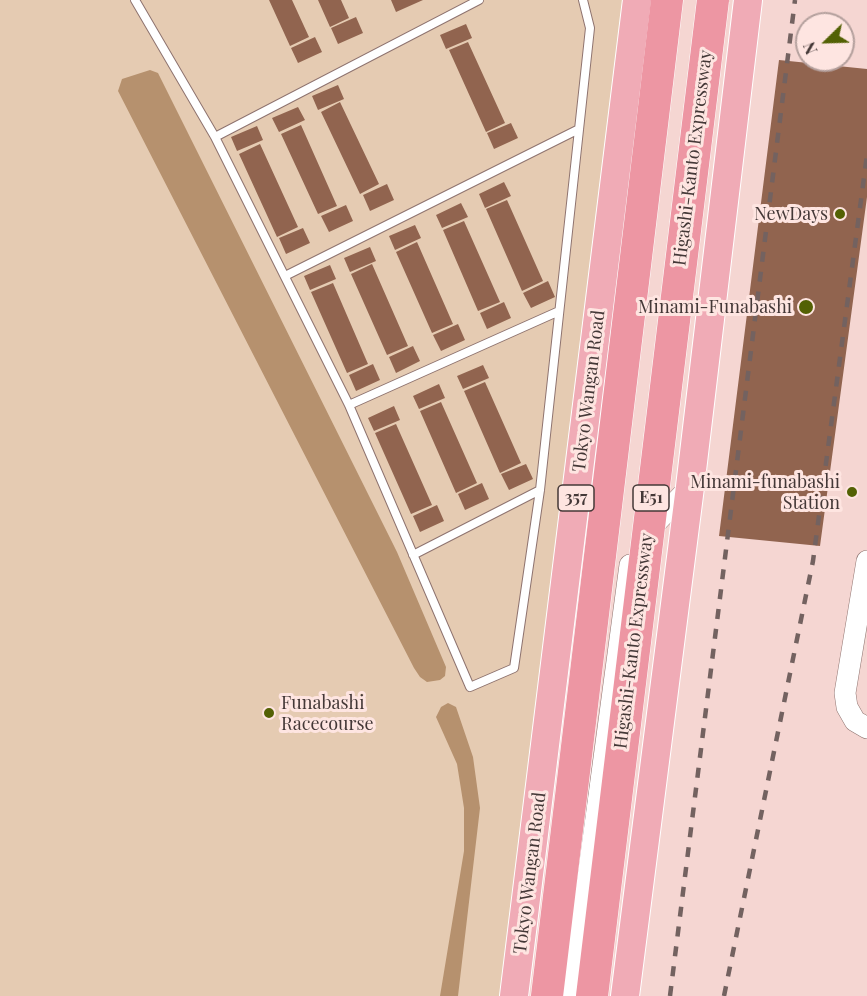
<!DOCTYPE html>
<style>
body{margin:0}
#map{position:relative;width:867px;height:996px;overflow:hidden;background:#f5d6d2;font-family:"Playfair Display",serif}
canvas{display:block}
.north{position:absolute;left:795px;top:12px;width:60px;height:60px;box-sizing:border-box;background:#fee5e1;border:2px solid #b4a09d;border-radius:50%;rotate:247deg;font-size:16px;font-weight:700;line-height:24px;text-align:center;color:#443837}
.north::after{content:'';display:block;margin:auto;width:21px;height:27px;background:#536104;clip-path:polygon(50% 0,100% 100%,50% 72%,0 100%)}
</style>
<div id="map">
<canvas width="867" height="996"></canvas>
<div class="north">N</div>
</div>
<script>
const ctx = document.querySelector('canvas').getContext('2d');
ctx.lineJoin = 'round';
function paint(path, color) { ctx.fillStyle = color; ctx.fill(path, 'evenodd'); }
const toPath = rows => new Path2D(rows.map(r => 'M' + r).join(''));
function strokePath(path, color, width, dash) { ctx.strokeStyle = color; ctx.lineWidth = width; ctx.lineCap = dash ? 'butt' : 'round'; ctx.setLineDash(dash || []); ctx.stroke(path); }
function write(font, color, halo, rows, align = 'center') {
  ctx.font = font + ' "Playfair Display",serif'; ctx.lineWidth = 6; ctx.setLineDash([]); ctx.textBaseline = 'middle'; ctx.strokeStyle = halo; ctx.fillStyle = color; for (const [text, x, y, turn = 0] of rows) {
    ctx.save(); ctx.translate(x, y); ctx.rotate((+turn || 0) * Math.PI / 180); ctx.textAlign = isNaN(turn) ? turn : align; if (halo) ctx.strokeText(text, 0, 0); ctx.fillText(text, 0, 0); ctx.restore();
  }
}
const green = toPath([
 [0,0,624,0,501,996,0,996]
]);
const forest = toPath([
 [150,70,158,73,397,552,446,667,445,676,440,680,427,682,420,677,414,668,118,91,122,79],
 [448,703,456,707,473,757,480,808,458,996,440,996,464,851,464,808,457,764,436,717,441,707]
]);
const building = toPath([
 [269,0,292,0,309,37,290,46],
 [318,0,341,0,349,18,330,27],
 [391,0,423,0,396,12],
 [356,17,363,33,338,44,331,28],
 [466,24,472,38,446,49,440,35],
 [315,37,322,52,298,63,291,48],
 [468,42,505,123,486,132,449,50],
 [779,60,867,69,867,197,820,546,719,536],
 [338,85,344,99,318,110,312,96],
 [340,102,379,184,360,194,321,112],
 [298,107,305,120,279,132,272,118],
 [511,123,518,138,494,149,487,133],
 [301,125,337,206,318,214,281,134],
 [257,126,263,140,237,151,231,137],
 [260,144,298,227,277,237,239,154],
 [504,182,511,196,485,208,479,194],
 [387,184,394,200,370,211,363,195],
 [507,200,543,281,522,291,486,209],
 [461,203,468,217,442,228,436,215],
 [346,205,353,221,329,232,321,216],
 [464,221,500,302,478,311,443,230],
 [415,225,421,238,395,250,389,236],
 [303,228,310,243,286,254,279,238],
 [417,242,453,324,432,333,396,252],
 [370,247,376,261,350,272,344,258],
 [372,264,408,346,387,355,351,274],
 [330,265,336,279,310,290,304,276],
 [548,281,555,297,531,308,523,293],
 [333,283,368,364,347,373,311,292],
 [504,302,511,318,487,329,480,313],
 [458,324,465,340,441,351,433,335],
 [413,346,420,361,396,373,389,357],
 [373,364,380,380,356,391,349,375],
 [483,365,489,378,463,389,457,376],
 [485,382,521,463,500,473,464,391],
 [439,384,445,398,419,409,413,396],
 [441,402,477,483,456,493,420,411],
 [394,406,400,420,374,431,368,418],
 [396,424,432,505,411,514,375,433],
 [526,464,533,479,509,490,501,474],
 [482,483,489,499,465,510,458,494],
 [437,505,444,521,420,532,413,516]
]);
const service = toPath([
 [135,0,215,137,349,405,470,687,514,668,540,490,590,28,583,0],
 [215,137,479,0],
 [285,276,579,129],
 [349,405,557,312],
 [413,555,540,490]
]);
const tertiary = toPath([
 [647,532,690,487],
 [867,561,845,693,847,707,855,721,867,728],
 [572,996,630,565]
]);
const trunk = toPath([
 [514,996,637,0],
 [625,996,690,487,748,0]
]);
const motorway = toPath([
 [547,996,667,0]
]);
const rail = toPath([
 [670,996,795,0],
 [724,996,813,561,867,155]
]);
const motorwayBridge = toPath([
 [592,996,713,0]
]);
const markers = [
 [840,214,6,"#536104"],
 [806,307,8,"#536104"],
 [852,492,6,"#536104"],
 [269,713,6,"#536104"]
];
const shields = [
 [576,498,36],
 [651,498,36]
];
const shieldNames = [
 ["357",576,498],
 ["E51",651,498]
];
const streetNames = [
 ["Higashi-Kanto Expressway",693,158,-83],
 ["Tokyo Wangan Road",589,391,-83],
 ["Higashi-Kanto Expressway",634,641,-83],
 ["Tokyo Wangan Road",530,873,-83]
];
const poiNames = [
 ["NewDays",828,214],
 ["Minami-Funabashi",792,307],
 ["Minami-funabashi",840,482],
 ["Station",840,503],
 ["Funabashi",281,703,"left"],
 ["Racecourse",281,724,"left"]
];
paint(green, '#e5cbb2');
paint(forest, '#b6916e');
paint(building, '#91644f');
strokePath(service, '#8e736f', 10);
strokePath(tertiary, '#8e736f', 22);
strokePath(trunk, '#fff', 30);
strokePath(motorway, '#fff', 33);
strokePath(service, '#fff', 8);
strokePath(tertiary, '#fff', 21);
strokePath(trunk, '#f0abb6', 28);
strokePath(motorway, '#ed96a3', 32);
strokePath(rail, '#736260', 4.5, [10, 10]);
strokePath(motorwayBridge, '#fff', 33, []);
strokePath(motorwayBridge, '#ed96a3', 32);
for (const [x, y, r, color] of markers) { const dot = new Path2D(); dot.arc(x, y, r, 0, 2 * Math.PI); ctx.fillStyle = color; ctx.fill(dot); strokePath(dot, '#fee5e1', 2); }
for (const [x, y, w] of shields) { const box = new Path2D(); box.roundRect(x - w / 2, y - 13, w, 26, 4.5); ctx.fillStyle = '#fee5e1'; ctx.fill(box); strokePath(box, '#443837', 1.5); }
write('bold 16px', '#443837', null, shieldNames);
write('18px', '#443837', '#fee5e1', streetNames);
write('18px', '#443837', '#fee5e1', poiNames, 'right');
</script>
